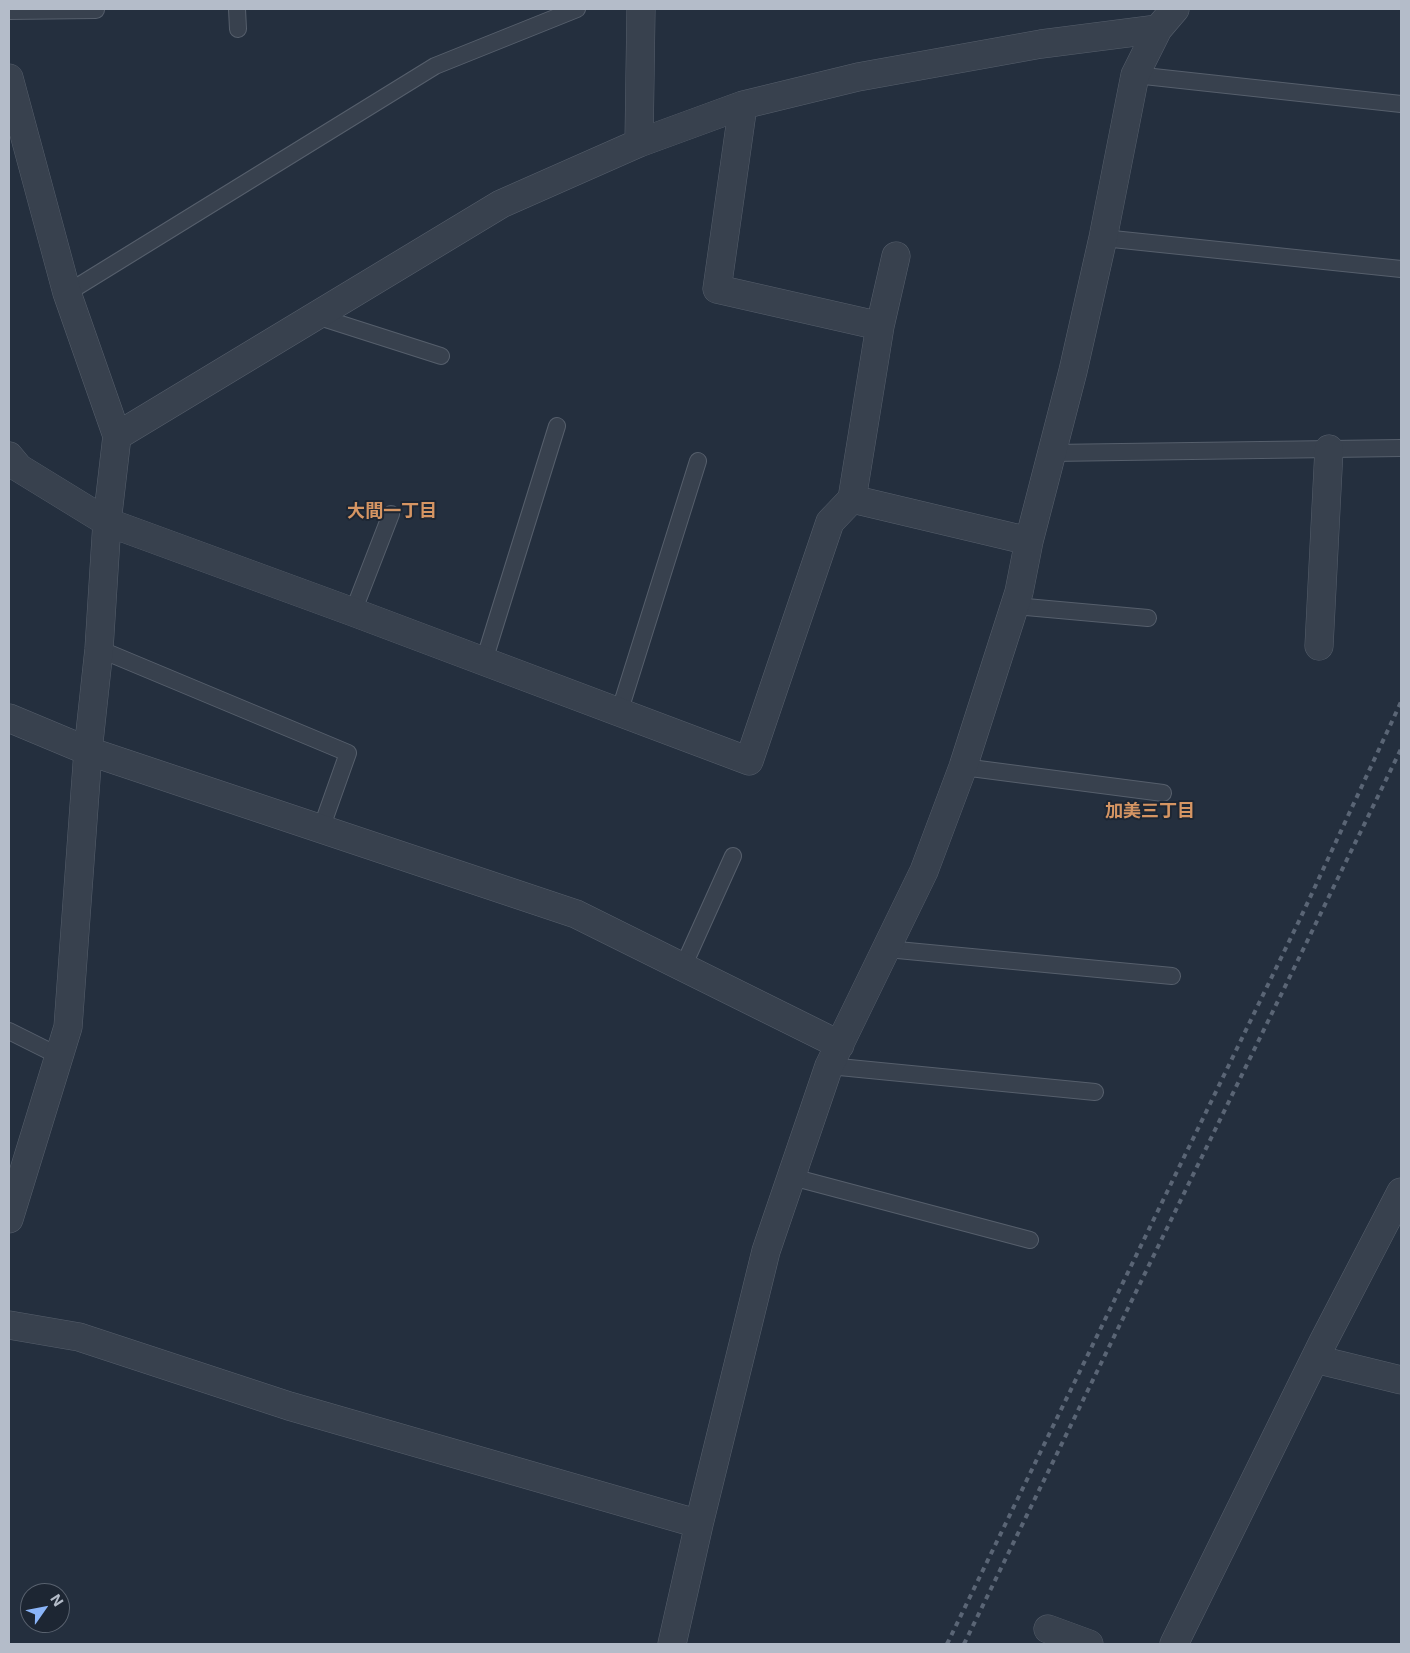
<!DOCTYPE html>
<meta charset="utf-8">
<style>
body{margin:0}
#map{position:relative;width:1410px;height:1653px;overflow:hidden;background:#242f3e;font-family:Inter,sans-serif}
canvas{display:block}
.frame{position:absolute;inset:0;border:10px solid #b4bcc9;pointer-events:none}
.north{position:absolute;left:20px;top:1583px;width:50px;height:50px;box-sizing:border-box;background:#1d2633;border:1px solid #59626f;border-radius:50%;rotate:57deg;font-size:14px;font-weight:700;line-height:20px;text-align:center;color:#b4bcc9}
.north::after{content:'';display:block;margin:auto;width:18px;height:22px;background:#8ab4f8;clip-path:polygon(50% 0,100% 100%,50% 72%,0 100%)}
</style>
<div id="map">
<canvas width="1410" height="1653"></canvas>
<div class="frame"></div>
<div class="north">N</div>
</div>
<script>
const ctx = document.querySelector('canvas').getContext('2d');
ctx.lineJoin = 'round';
const toPath = rows => new Path2D(rows.map(r => 'M' + r).join(''));
function strokePath(path, color, width, dash) { ctx.strokeStyle = color; ctx.lineWidth = width; ctx.lineCap = dash ? 'butt' : 'round'; ctx.setLineDash(dash || []); ctx.stroke(path); }
function write(font, color, halo, rows, align = 'center') {
  ctx.font = font + ' Inter,"Noto Sans JP",sans-serif'; ctx.lineWidth = 4; ctx.setLineDash([]); ctx.textBaseline = 'middle'; ctx.strokeStyle = halo; ctx.fillStyle = color; for (const [text, x, y, turn = 0] of rows) {
    ctx.save(); ctx.translate(x, y); ctx.rotate((+turn || 0) * Math.PI / 180); ctx.textAlign = isNaN(turn) ? turn : align; if (halo) ctx.strokeText(text, 0, 0); ctx.fillText(text, 0, 0); ctx.restore();
  }
}
const service = toPath([
 [237,9,238,29],
 [9,11,96,10],
 [1135,75,1401,104],
 [1103,238,1401,269],
 [67,293,435,66,577,9],
 [316,316,441,356],
 [1052,453,1401,448],
 [1015,606,1148,618],
 [353,612,391,514],
 [99,649,348,753,321,829],
 [484,661,557,426],
 [619,713,698,461],
 [963,767,1163,793],
 [887,949,1172,976],
 [683,967,733,856],
 [9,1031,59,1056],
 [829,1066,1095,1092],
 [792,1177,1030,1240]
]);
const minor = toPath([
 [9,78,67,293,117,436,107,522,99,649,88,751,68,1027,9,1219],
 [743,105,717,289,880,326,896,256],
 [639,143,641,9],
 [117,436,501,204,639,143,743,105,858,77,1041,44,1158,29],
 [9,456,19,468,107,522,353,612,749,761,830,522,852,499,1029,541],
 [852,499,880,326],
 [1319,646,1329,449],
 [9,718,88,751,576,914,840,1045],
 [9,1325,79,1337,289,1406,699,1524],
 [1315,1359,1401,1380],
 [1048,1629,1089,1644],
 [672,1644,699,1524,766,1251,829,1066,924,871,963,767,1019,592,1029,541,1073,371,1103,238,1135,75,1158,29,1175,9],
 [1174,1644,1323,1342,1401,1192]
]);
const rail = toPath([
 [947,1644,1300,919,1401,702],
 [964,1644,1401,749]
]);
const neighbourhoodNames = [
 ["大間一丁目",392,512],
 ["加美三丁目",1150,812]
];
strokePath(service, '#565f6c', 18);
strokePath(minor, '#565f6c', 29);
strokePath(service, '#38414e', 16);
strokePath(minor, '#38414e', 28);
strokePath(rail, '#5a6575', 4, [5, 5]);
write('bold 18px', '#d59563', '#1d2633', neighbourhoodNames);
</script>
